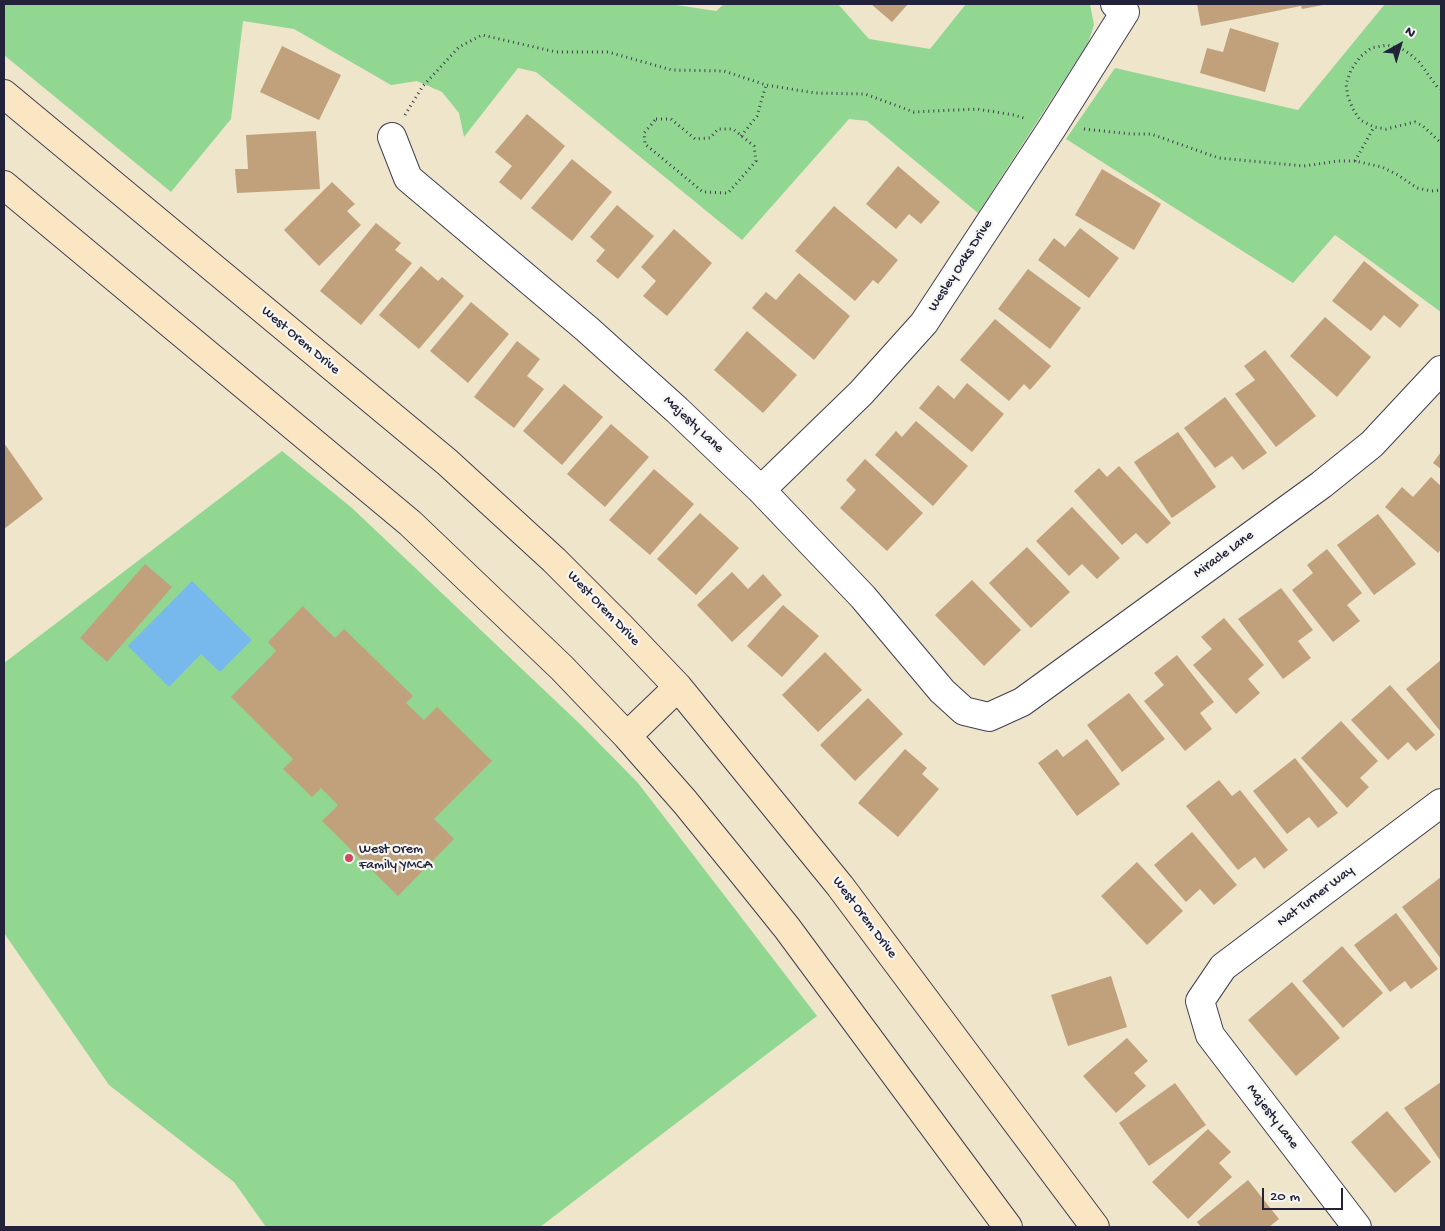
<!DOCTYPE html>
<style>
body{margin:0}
#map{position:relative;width:1445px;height:1231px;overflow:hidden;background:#eee5cb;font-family:"Gochi Hand",sans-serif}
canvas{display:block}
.frame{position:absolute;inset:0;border:5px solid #22223b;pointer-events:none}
.north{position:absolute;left:1375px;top:20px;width:50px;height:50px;-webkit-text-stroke:4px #f6f6f2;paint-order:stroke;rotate:39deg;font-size:14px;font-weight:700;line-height:20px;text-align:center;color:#22223b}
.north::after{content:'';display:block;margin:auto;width:18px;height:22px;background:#22223b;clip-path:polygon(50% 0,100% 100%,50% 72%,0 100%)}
.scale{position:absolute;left:1262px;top:1188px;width:81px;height:22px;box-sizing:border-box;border:2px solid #22223b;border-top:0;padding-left:6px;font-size:15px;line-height:18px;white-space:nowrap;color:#22223b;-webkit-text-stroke:4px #f6f6f2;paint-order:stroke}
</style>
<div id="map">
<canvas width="1445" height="1231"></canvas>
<div class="frame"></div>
<div class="north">N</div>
<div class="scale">20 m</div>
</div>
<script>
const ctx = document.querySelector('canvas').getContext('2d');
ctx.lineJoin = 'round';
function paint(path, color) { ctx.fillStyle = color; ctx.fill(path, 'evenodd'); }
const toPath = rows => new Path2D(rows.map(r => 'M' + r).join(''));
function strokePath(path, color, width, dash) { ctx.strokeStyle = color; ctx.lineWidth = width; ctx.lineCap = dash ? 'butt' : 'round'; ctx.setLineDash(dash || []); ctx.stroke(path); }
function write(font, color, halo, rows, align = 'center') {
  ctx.font = font + ' "Gochi Hand",sans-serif'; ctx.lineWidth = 4.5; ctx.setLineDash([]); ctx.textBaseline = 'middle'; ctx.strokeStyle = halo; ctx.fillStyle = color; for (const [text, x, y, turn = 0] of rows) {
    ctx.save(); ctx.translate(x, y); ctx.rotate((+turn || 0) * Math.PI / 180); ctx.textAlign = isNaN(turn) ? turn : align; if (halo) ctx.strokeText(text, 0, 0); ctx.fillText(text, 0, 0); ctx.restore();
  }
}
const green = toPath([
 [4,4,670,4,716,11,724,4,838,4,869,39,930,49,966,4,1090,4,1094,25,1088,43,978,213,867,121,849,119,742,240,536,72,518,68,464,137,459,113,442,92,417,81,391,85,294,29,243,21,231,119,171,192,4,55],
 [1385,4,1441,4,1441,312,1335,235,1293,283,1066,139,1115,68,1298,110],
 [282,451,352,508,581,725,638,783,817,1016,540,1227,266,1227,234,1182,109,1085,4,933,4,663]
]);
const water = toPath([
 [192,581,252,640,220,672,201,654,169,687,128,646]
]);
const building = toPath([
 [871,4,908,4,892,22],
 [1197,4,1323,4,1323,5,1302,9,1301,6,1201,26],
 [1230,28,1279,43,1265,92,1200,73,1207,48,1223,52],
 [282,46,341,75,319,120,260,92],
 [527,114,565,146,521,200,499,182,512,166,495,152],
 [316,131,320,189,237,193,235,169,248,169,246,135],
 [572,159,612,192,572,241,531,208],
 [898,166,940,202,921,224,909,214,896,229,866,204],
 [1102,169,1161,204,1134,250,1075,215],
 [332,182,355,204,347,211,361,225,319,266,284,230],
 [617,205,654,236,618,279,596,261,605,250,590,237],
 [834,206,898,260,878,284,873,280,855,301,795,251],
 [376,223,401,243,395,250,412,263,361,325,320,291],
 [1080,228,1119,258,1089,298,1038,260,1054,238,1065,247],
 [674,229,712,263,667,316,643,296,656,281,641,267],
 [1364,261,1419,305,1400,328,1384,315,1371,331,1332,301],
 [421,266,438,281,442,277,464,296,419,349,379,315],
 [1028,269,1081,308,1050,349,998,309],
 [799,273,850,316,814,360,752,308,766,292,776,300],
 [471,302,509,334,468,383,430,351],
 [1325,317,1371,357,1337,397,1290,356],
 [995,319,1051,366,1030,390,1024,384,1009,401,960,360],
 [747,331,797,375,763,413,714,370],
 [517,341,540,359,527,376,544,389,514,428,474,397],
 [1265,350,1316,416,1276,447,1235,394,1255,380,1244,366],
 [967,383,1004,414,972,452,919,408,938,385,954,399],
 [564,384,603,417,562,465,523,431],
 [1225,397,1267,453,1243,470,1232,456,1215,468,1184,428],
 [916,421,968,466,933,506,875,455,896,431,902,437],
 [611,424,649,457,605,507,567,474],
 [1178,432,1216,487,1172,518,1134,462],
 [4,443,43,499,4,529],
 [1441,452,1441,469,1433,463],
 [865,459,923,513,887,551,840,508,856,490,846,480],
 [1119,466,1171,523,1147,544,1136,533,1122,545,1074,491,1099,468,1107,477],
 [654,469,694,504,650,555,609,520],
 [1431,477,1441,486,1441,549,1438,553,1385,507,1402,487,1413,497],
 [1072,507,1120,558,1097,579,1082,564,1069,576,1036,541],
 [700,513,739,548,696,595,657,559],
 [1378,514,1416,564,1374,595,1337,545],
 [1027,547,1070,592,1031,628,989,583],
 [1327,549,1362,593,1347,605,1360,621,1333,642,1292,590,1313,573,1307,565],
 [145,564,172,587,107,662,80,638],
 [732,572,748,589,763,574,782,595,732,642,697,605],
 [972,580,1021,630,984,666,935,615],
 [1281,588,1313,630,1298,641,1311,658,1283,679,1238,619],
 [783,605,819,636,782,677,747,646],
 [303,606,335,638,344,629,413,696,406,703,424,720,437,707,492,761,434,819,454,839,398,896,322,821,338,805,321,788,312,797,283,769,293,759,231,697,276,651,268,642],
 [1224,618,1264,665,1248,679,1260,693,1236,714,1193,665,1212,649,1201,637],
 [825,652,862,690,818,732,782,695],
 [1177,655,1214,702,1200,713,1212,729,1185,751,1144,701,1164,685,1154,673],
 [1441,660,1441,732,1406,689],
 [1390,685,1435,735,1416,751,1408,742,1388,760,1351,720],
 [1129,693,1165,739,1122,772,1087,725],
 [868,698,903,734,855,781,820,745],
 [1341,721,1378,761,1360,778,1369,787,1347,808,1301,758],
 [1087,739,1120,784,1077,816,1038,763,1057,749,1063,757],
 [905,749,927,768,922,774,939,789,898,837,858,803],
 [1295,758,1338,813,1318,828,1309,817,1287,834,1253,791],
 [1219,780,1232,796,1240,790,1288,850,1264,869,1255,857,1238,870,1186,806],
 [1192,832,1237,885,1214,905,1200,889,1186,902,1154,865],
 [1137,862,1183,911,1147,945,1101,896],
 [1441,877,1441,959,1402,907],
 [1396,913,1438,969,1411,989,1405,981,1390,992,1354,945],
 [1342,946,1383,993,1343,1028,1302,981],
 [1111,976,1127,1027,1068,1046,1051,995],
 [1292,982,1340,1038,1296,1076,1248,1020],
 [1127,1038,1148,1061,1134,1073,1146,1086,1116,1113,1083,1076],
 [1441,1082,1441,1159,1440,1160,1404,1108],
 [1175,1083,1206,1125,1149,1166,1119,1123],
 [1387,1111,1431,1162,1395,1193,1351,1142],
 [1208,1129,1231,1152,1219,1163,1232,1177,1188,1219,1152,1182],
 [1248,1180,1279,1219,1269,1227,1201,1227,1197,1222]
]);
const path = toPath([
 [1441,89,1438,88,1419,62,1410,54,1402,49,1387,45,1371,48,1360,57,1351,70,1346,84,1348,97,1353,109,1360,120,1374,127,1386,129,1415,122,1423,126,1441,143],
 [405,115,423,86,459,47,482,35,556,52,608,52,672,70,724,71,766,85,815,93,865,94,914,112,977,109,1014,115,1027,119],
 [656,119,671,119,695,139,710,138,718,129,733,129,754,146,756,161,728,193,703,192,645,144,644,133,656,119],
 [1084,129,1131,134,1151,134,1219,158,1304,166,1338,161,1355,161,1382,167,1398,175,1417,188,1431,191,1441,190],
 [741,136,757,116,766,85],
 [1355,161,1374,127]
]);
const street = toPath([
 [392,137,408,178,587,329,677,410,761,490,863,597,942,691,964,711,989,717,1022,702,1321,485,1372,444,1441,370],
 [761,490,861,393,924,323,1052,128,1125,12,1115,4],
 [1357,1227,1210,1035,1200,1001,1223,967,1441,803]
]);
const secondary = toPath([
 [4,94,447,462,554,560,620,626,678,687,840,886,1095,1227],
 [4,185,410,523,562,668,627,736,685,802,742,872,787,928,1008,1227],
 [627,736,678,687]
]);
const markers = [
 [349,858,5,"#d1495b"]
];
const streetNames = [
 ["Wesley Oaks Drive",961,266,-57],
 ["West Orem Drive",300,341,40],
 ["Majesty Lane",693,425,43],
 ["Miracle Lane",1224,555,-36],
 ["West Orem Drive",603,609,46],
 ["Nat Turner Way",1316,897,-37],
 ["West Orem Drive",864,918,53],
 ["Majesty Lane",1272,1117,53]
];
const poiNames = [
 ["West Orem",359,850],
 ["Family YMCA",359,866]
];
paint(green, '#91d791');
paint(water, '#78b9ed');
paint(building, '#c0a17b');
strokePath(street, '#413f51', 30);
strokePath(secondary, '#413f51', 30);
strokePath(path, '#413f51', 3, [1, 4]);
strokePath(street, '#fff', 28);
strokePath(secondary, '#fbe6c4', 28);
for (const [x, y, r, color] of markers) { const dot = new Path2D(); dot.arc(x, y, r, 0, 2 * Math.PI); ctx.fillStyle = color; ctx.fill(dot); strokePath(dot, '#f6f6f2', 2); }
write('14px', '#22223b', '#f6f6f2', streetNames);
write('14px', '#22223b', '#f6f6f2', poiNames, 'left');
</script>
